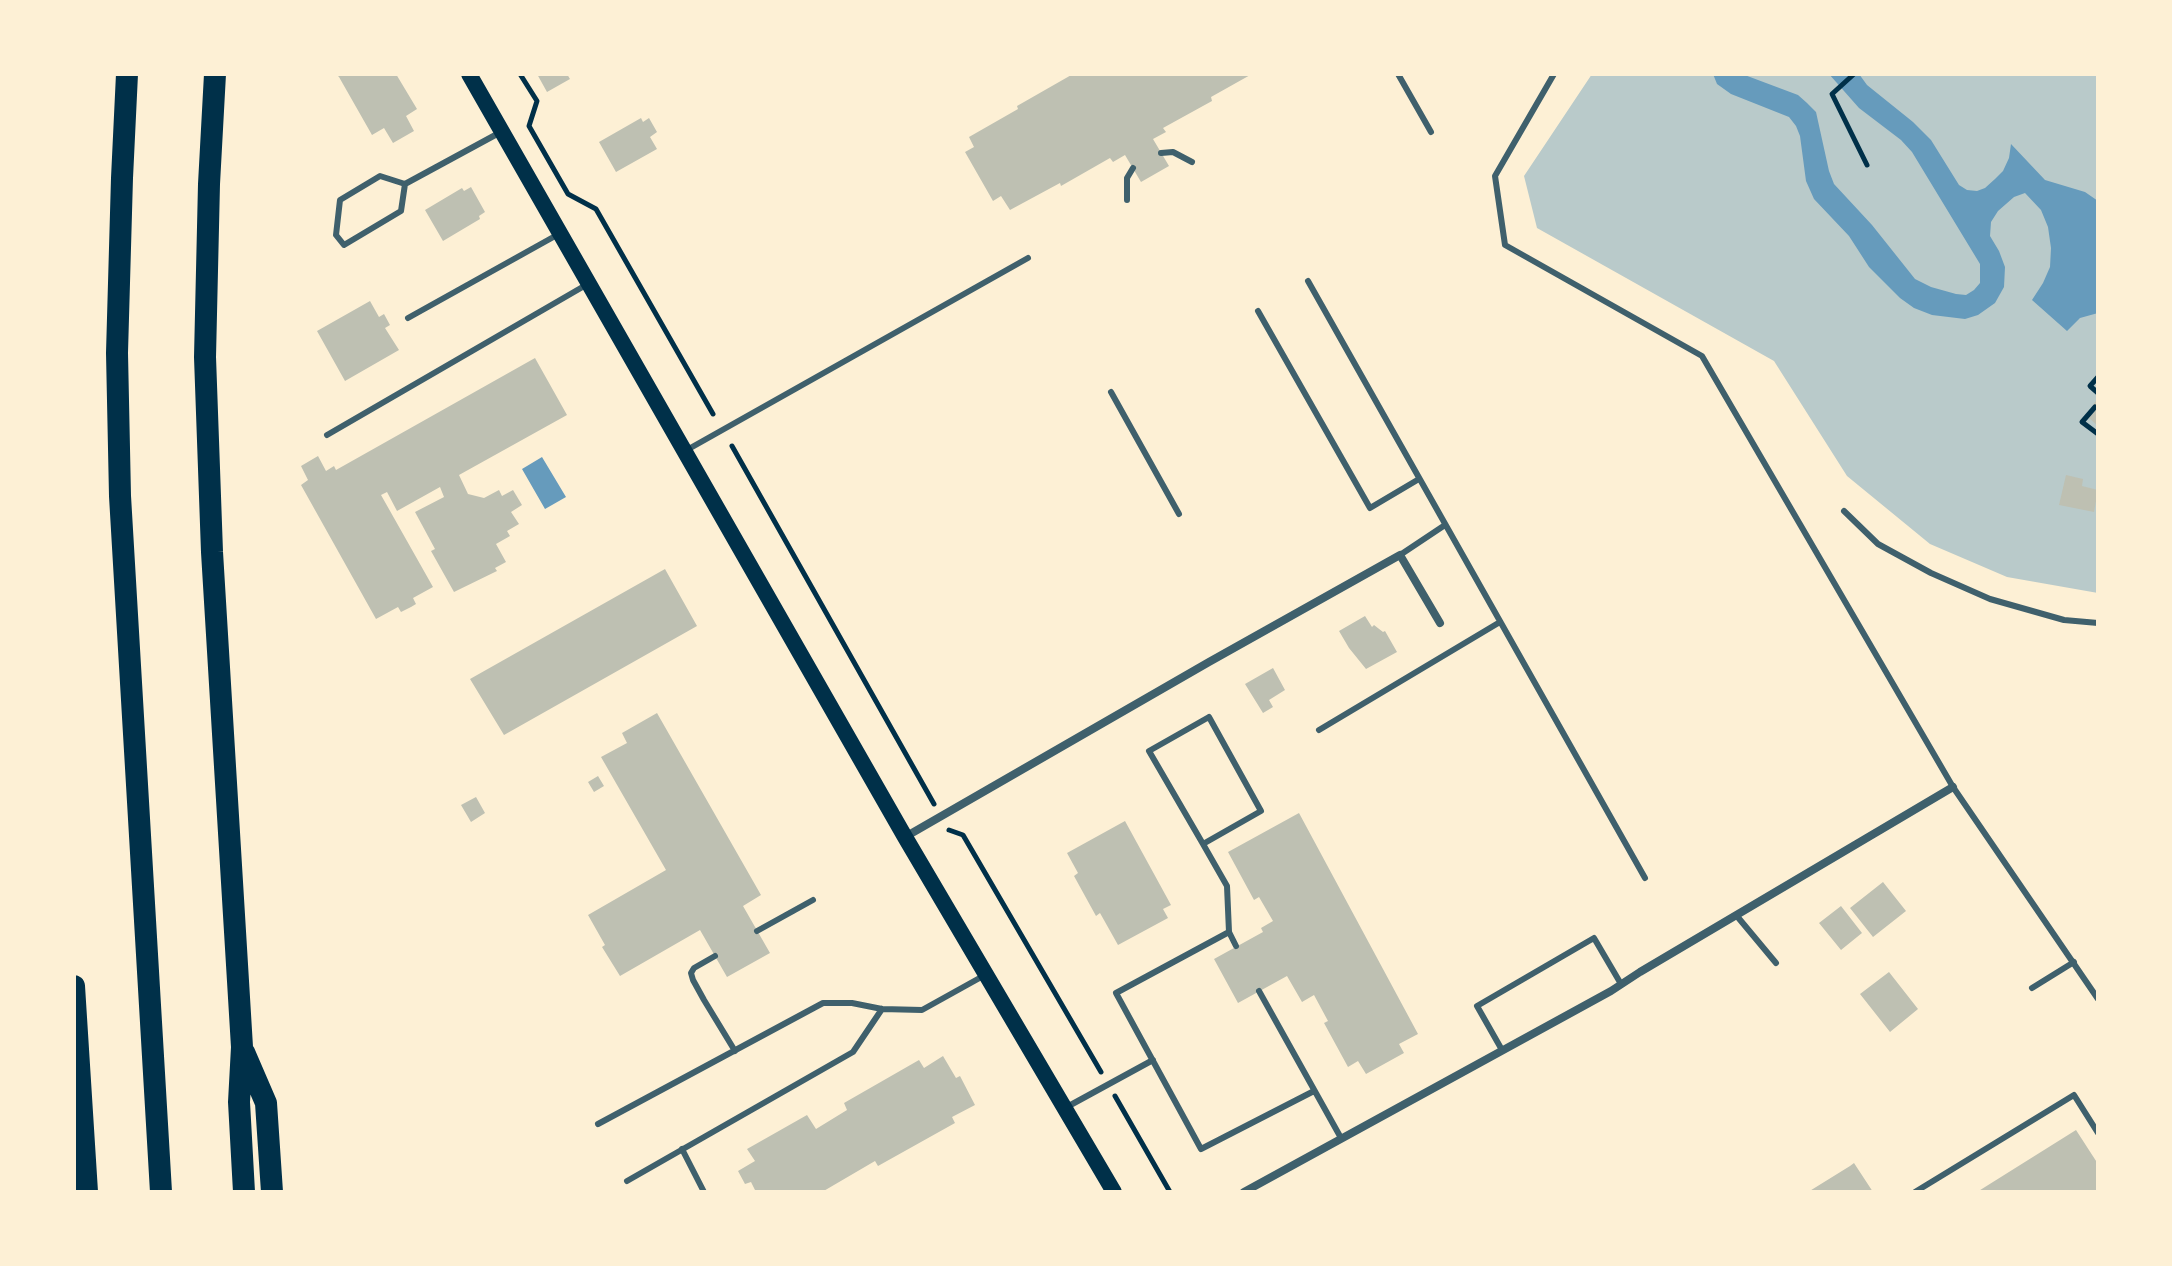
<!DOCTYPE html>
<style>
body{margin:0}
#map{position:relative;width:2172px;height:1266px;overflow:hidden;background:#fdf0d5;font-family:Mulish,sans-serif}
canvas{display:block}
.frame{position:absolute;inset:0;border:76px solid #fdf0d5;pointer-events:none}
</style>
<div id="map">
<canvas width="2172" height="1266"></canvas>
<div class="frame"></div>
</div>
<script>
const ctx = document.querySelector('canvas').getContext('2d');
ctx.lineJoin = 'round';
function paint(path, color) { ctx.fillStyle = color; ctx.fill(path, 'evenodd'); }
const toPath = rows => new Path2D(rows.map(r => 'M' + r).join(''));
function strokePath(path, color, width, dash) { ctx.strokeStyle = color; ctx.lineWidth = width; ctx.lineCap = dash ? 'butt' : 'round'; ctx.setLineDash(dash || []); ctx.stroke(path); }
const green = toPath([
 [1592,74,2098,74,2098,593,2007,577,1930,544,1847,476,1774,361,1537,228,1524,176]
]);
const water = toPath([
 [1713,74,1742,74,1798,95,1807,103,1816,112,1829,171,1834,184,1872,225,1915,279,1931,287,1956,294,1966,295,1974,290,1980,283,1980,264,1912,152,1901,140,1859,108,1829,74,1859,74,1867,85,1913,122,1931,140,1959,185,1967,190,1977,191,1985,188,1995,179,2003,171,2009,158,2011,144,2045,180,2085,192,2098,201,2098,313,2080,318,2067,331,2032,300,2043,283,2050,267,2051,248,2048,227,2041,210,2025,193,2014,197,1998,211,1991,222,1990,236,1999,251,2005,267,2004,287,1995,303,1978,315,1965,319,1932,315,1914,308,1900,298,1869,267,1849,236,1814,199,1806,181,1800,136,1796,126,1789,117,1731,94,1717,84],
 [542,457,566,497,545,509,522,469]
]);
const building = toPath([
 [339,74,396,74,417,109,406,116,414,131,393,143,384,128,372,135,339,77,337,75],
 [537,74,567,74,570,79,547,92],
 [1073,74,1252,74,1211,97,1212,101,1163,128,1166,132,1153,139,1169,166,1141,182,1125,155,1113,162,1110,158,1061,186,1060,183,1010,210,1001,196,993,201,965,152,974,147,969,137,1018,109,1017,106],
 [641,118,643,122,649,118,657,132,650,137,657,149,616,172,599,142],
 [471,187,485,212,479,216,480,219,443,241,425,210,462,188,464,191],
 [370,301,379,317,384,314,390,325,385,328,399,350,345,381,317,331],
 [535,358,567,415,459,475,468,494,484,498,499,490,502,496,513,490,522,505,511,512,519,524,507,531,510,536,496,544,506,562,495,568,497,571,454,592,431,551,435,549,415,512,444,497,440,487,397,511,387,492,381,495,433,587,413,598,416,604,411,607,401,612,398,607,376,619,301,485,308,480,301,466,318,456,326,471,334,466,336,470],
 [2098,398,2098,426,2089,418,2097,408,2093,405],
 [2066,475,2083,479,2082,486,2098,490,2094,512,2059,505],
 [665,569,697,626,504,735,470,679],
 [1365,616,1372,627,1374,625,1383,632,1385,631,1397,652,1366,669,1349,648,1339,631],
 [1273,668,1285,690,1269,700,1273,707,1263,713,1245,684],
 [657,713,761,895,743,906,770,953,727,977,700,930,620,976,602,947,605,945,588,915,666,870,601,757,627,743,622,733],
 [598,776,604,786,594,792,588,782],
 [476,797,485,813,471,822,461,805],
 [1299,813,1418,1034,1399,1044,1404,1053,1366,1074,1358,1061,1348,1067,1324,1023,1328,1021,1314,995,1302,1002,1287,976,1238,1003,1214,959,1263,932,1261,928,1273,921,1259,897,1254,900,1228,852],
 [1125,821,1171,905,1163,909,1168,918,1118,945,1100,913,1096,916,1074,876,1078,873,1067,853],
 [1883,882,1906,911,1873,937,1850,908],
 [1841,906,1862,933,1841,950,1819,923],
 [1889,972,1918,1009,1890,1032,1860,994],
 [943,1056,956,1078,960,1076,975,1105,952,1117,955,1123,878,1166,875,1161,822,1192,756,1192,751,1182,745,1184,738,1171,755,1161,747,1149,807,1115,816,1129,847,1110,844,1103,919,1060,924,1068],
 [2076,1130,2098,1164,2098,1192,1977,1192],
 [1854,1163,1873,1192,1808,1192,1850,1166]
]);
const path = toPath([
 [520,74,537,101,529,126,568,194,596,209,713,414],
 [1854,74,1832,94,1867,165],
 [2098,377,2090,386,2098,393],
 [2095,407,2082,422,2098,434],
 [732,446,934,804],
 [949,830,963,835,1101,1072],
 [1115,1096,1170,1192]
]);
const service = toPath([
 [1398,74,1431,132],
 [1554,74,1495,176,1505,245,1702,356,1953,787,2098,999],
 [1161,153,1173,152,1192,162],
 [405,184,380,176,340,200,336,235,344,245,401,211,405,184,499,133],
 [1127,200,1127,178,1133,168],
 [1308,281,1645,878],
 [1258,311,1370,508,1419,479],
 [408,318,557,235],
 [1111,392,1179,514],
 [327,435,586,285],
 [685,451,1028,258],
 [1844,511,1878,544,1931,573,1990,599,2064,620,2098,623],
 [1400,555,1445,525],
 [1319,730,1500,622],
 [1203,844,1261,811,1209,717,1149,751,1203,844,1227,886,1229,932,1236,946],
 [1736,915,1776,963],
 [757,931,813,900],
 [1229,932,1116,993,1201,1149,1314,1091],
 [715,956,694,968,691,973,693,980,704,1000,735,1051],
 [2032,988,2074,962],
 [1259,991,1341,1138],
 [1502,1050,1477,1006,1594,938,1621,984],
 [1065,1108,1153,1060],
 [598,1124,823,1003,852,1003,882,1009,922,1010,985,975],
 [682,1149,704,1192],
 [627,1181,853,1052,882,1009],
 [1915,1192,2074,1095,2098,1133]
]);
const minor = toPath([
 [905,837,1209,662,1400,555,1440,623],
 [1244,1192,1611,991,1640,972,1953,787]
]);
const secondary = toPath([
 [469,74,905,837,1114,1192]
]);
const motorway = toPath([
 [127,74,122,178,117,353,120,496,161,1192],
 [215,74,209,184,205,357,212,552,242,1047,239,1102,244,1192],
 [74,986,87,1192],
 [244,1052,266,1103,272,1192]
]);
paint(green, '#b9caca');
paint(water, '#669bbc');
paint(building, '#bec0b2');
strokePath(path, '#003049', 5);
strokePath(service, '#3f606c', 6);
strokePath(minor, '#3f606c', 8);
strokePath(secondary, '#003049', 16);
strokePath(motorway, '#003049', 22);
</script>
